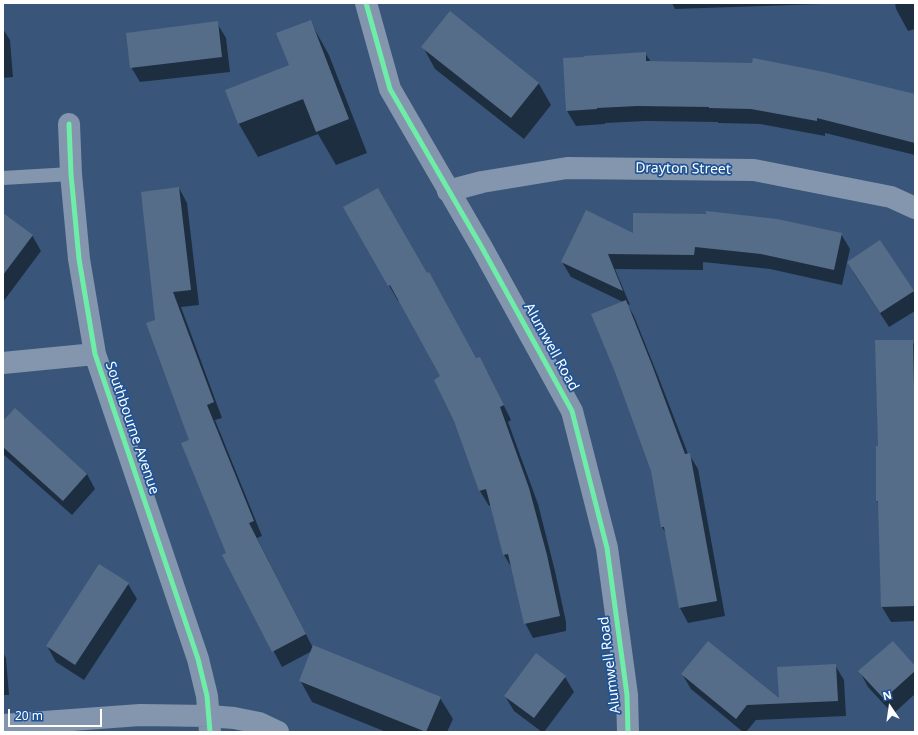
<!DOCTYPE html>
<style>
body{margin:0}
#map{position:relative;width:918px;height:735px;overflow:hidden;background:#39567a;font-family:"Noto Sans",sans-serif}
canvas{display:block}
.frame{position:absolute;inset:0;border:4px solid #fff;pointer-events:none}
.north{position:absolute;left:870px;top:687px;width:40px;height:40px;-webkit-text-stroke:3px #1e5395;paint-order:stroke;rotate:347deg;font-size:11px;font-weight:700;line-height:16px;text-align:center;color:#fff}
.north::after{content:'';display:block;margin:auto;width:14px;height:18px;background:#fff;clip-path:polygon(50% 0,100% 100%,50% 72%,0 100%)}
.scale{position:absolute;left:8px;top:709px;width:94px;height:18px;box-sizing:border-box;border:2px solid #fff;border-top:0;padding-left:5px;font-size:12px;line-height:14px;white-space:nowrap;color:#fff;-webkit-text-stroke:3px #1e5395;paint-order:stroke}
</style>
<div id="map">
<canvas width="918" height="735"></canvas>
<div class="frame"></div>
<div class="north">N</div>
<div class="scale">20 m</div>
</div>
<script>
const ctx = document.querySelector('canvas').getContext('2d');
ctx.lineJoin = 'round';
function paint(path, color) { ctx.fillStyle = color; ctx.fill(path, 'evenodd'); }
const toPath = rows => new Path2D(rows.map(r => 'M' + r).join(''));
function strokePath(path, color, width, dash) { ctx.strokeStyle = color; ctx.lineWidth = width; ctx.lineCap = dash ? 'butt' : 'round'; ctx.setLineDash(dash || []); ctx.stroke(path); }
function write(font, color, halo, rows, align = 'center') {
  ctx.font = font + ' "Noto Sans",sans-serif'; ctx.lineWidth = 3.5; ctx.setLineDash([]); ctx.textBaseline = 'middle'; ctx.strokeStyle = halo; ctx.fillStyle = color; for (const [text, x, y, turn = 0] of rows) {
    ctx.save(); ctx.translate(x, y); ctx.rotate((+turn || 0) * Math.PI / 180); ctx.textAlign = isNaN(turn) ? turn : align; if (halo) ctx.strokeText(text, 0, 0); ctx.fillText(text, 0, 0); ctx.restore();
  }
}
const shadow = toPath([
 [672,3,852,3,675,9],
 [895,3,915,3,915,29,908,31,896,9],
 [450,13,539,84,551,105,524,139,435,69,423,47],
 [310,21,329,55,367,153,336,165,318,134,258,157,239,124,226,90,290,65],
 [217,23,226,38,230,72,140,82,131,67],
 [3,29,10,40,13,77,3,78],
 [645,53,651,62,915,95,915,155,825,133,825,136,760,124,718,123,718,122,646,121,605,123,605,124,576,126,567,111],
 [179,188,187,203,199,305,181,307,222,418,215,420,262,536,257,538,313,648,440,698,453,719,447,732,386,732,312,702,300,680,312,651,282,667,223,556,227,554,191,440,156,320],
 [345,208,476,360,480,358,488,373,511,420,508,422,538,504,555,571,566,622,566,631,533,638,525,623,513,570,504,555,491,505,489,506,480,491,455,421,442,377,399,300,398,301],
 [3,215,32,235,41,251,3,302],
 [634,234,841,234,850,249,842,285,770,269,703,262,703,270,615,269,630,305,627,304,634,316,660,381,688,454,689,454,698,469,725,616,688,623,680,608,667,535,662,527,623,302,571,277,562,262],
 [848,263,913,291,915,295,915,311,889,327,857,278],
 [912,341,915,346,915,621,891,622,882,607,879,504,877,501,877,447,879,447],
 [3,422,87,474,95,489,72,515,3,454],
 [128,584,137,599,84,680,56,662,47,646],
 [3,652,6,658,9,695,3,695],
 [835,665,844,680,846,716,756,720,746,732,743,732,691,689,682,674,780,700],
 [915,667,915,694,893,714,868,687,860,672],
 [565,677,574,692,544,732,542,732,514,711,505,696]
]);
const building = toPath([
 [450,11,539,83,511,118,421,47],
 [311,20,349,119,316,132,303,99,238,124,225,90,289,65,276,33],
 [218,21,222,57,130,68,126,33],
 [646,52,646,61,752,63,753,58,824,72,915,94,915,143,817,118,817,121,751,109,709,108,709,107,637,106,597,108,597,109,566,111,563,58,584,57,584,56],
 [179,187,191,290,173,292,214,402,207,405,254,521,249,523,306,634,272,652,222,555,226,553,181,443,189,440,146,323,155,320,141,192],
 [378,188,427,273,429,272,476,358,480,357,504,405,500,407,529,488,547,555,560,616,524,624,508,554,503,555,486,489,479,491,454,421,434,380,440,376,390,285,388,286,343,207],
 [586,210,633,233,633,213,706,214,706,211,777,219,842,233,834,270,761,254,695,247,694,255,608,254,623,291,561,262],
 [3,213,33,235,3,275],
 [880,240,914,291,880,313,847,262],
 [626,300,652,365,685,454,690,453,717,601,679,608,664,527,661,527,651,471,615,372,591,314],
 [875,340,913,340,915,431,915,606,881,607,878,501,876,501,876,446,878,446],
 [15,408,87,474,63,501,3,447,3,421],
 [99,564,129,583,75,665,46,646],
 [708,641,779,698,777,667,836,664,838,701,747,705,736,719,681,674],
 [893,641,915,666,915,671,884,699,858,671],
 [313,645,441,697,426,732,299,681],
 [536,653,566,676,534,718,504,696]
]);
const service = toPath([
 [3,178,71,174]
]);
const minor = toPath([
 [69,124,71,174,79,259,95,354,198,659,207,696,210,732],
 [448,191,482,182,567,168,754,170,891,197,915,208],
 [3,363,95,354],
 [3,725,140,715,209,716,234,718,259,723,278,732]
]);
const tertiary = toPath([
 [366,3,390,89,481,246,572,411,607,548,627,695,628,732]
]);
const cycleway = toPath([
 [366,3,390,89,481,246,572,411,607,548,627,695,628,732],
 [69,124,71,174,79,259,95,354,198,659,207,696,210,732]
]);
const streetNames = [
 ["Drayton Street",683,169,1],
 ["Alumwell Road",551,347,61],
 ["Southbourne Avenue",132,428,71],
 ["Alumwell Road",610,665,-97]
];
paint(shadow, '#0007');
paint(building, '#566d89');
strokePath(service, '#8396ad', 14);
strokePath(minor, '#8396ad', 22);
strokePath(tertiary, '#8396ad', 22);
strokePath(cycleway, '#6deda7', 5);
write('14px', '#fff', '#1e5395', streetNames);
</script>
